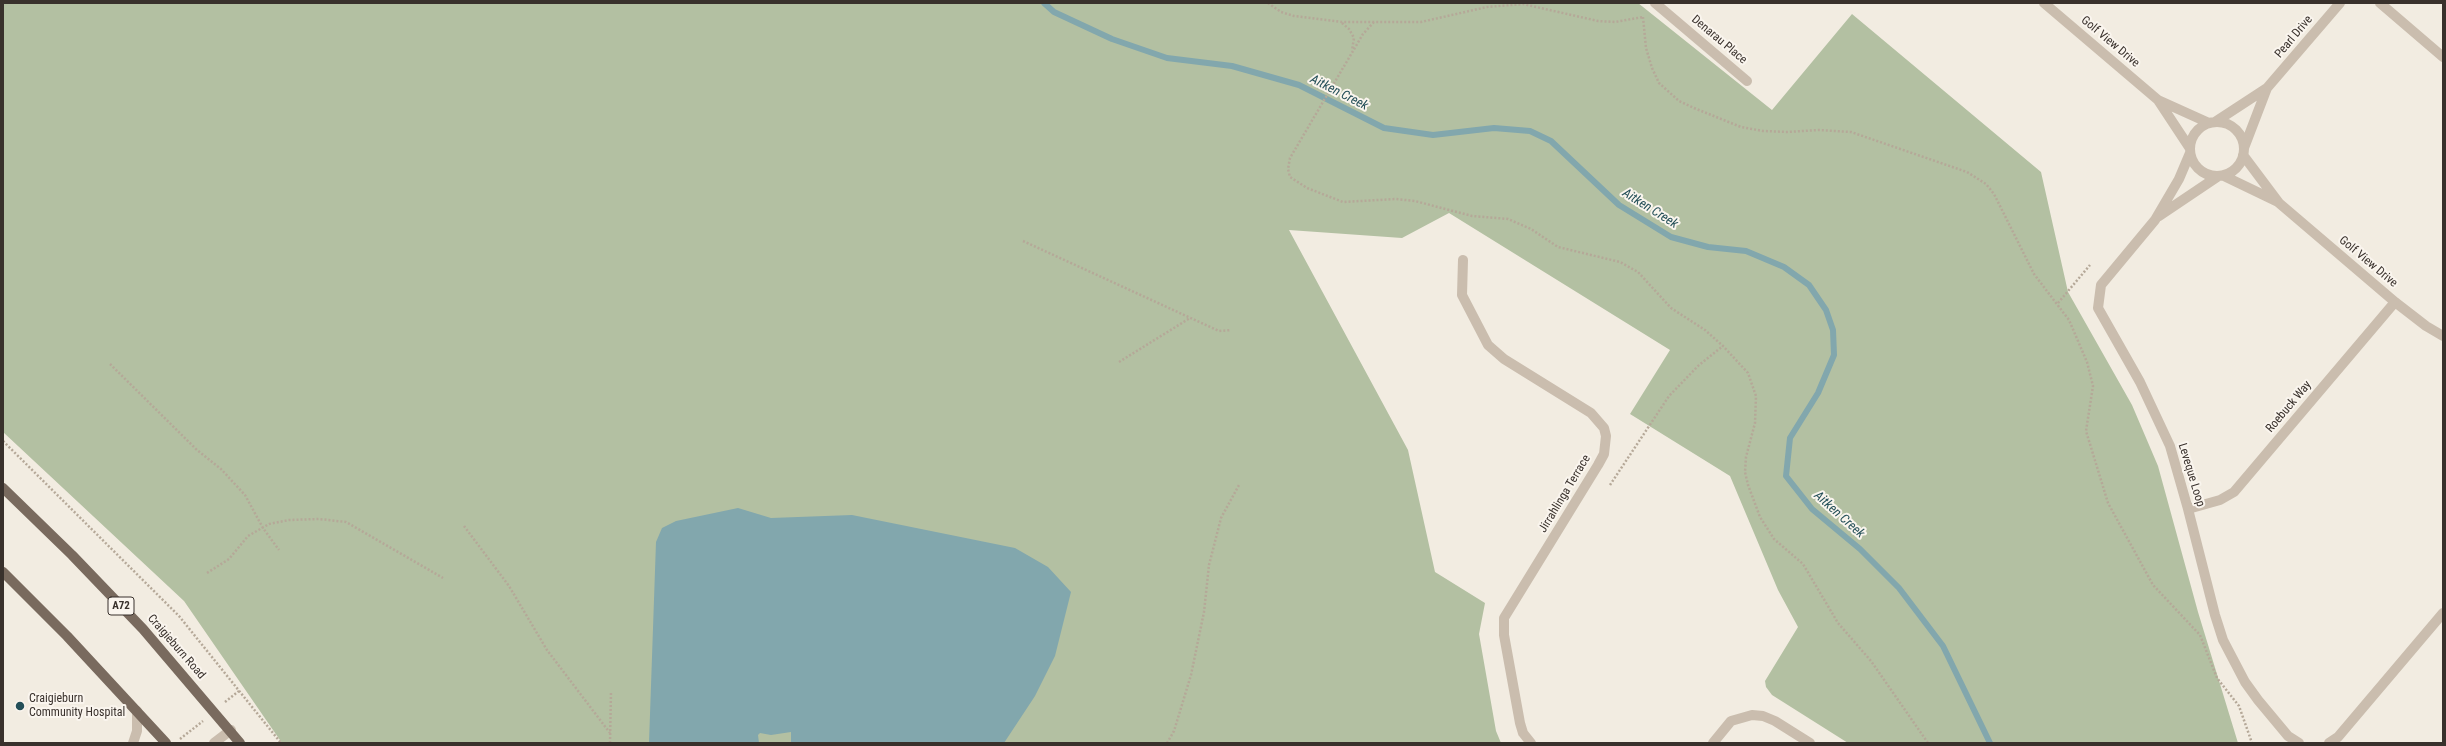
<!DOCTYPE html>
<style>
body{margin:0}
#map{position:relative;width:2446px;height:746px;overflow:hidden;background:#f2ece1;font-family:"Roboto Condensed",sans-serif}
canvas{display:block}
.frame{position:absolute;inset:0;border:4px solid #39312c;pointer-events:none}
</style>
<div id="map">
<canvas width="2446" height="746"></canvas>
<div class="frame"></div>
</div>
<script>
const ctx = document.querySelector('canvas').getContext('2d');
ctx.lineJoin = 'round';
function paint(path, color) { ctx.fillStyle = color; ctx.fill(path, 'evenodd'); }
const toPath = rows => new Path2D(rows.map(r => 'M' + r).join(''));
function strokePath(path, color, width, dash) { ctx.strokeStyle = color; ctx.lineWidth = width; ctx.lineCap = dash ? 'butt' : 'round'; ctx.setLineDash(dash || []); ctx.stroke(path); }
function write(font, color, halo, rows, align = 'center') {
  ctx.font = font + ' "Roboto Condensed",sans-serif'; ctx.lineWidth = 4; ctx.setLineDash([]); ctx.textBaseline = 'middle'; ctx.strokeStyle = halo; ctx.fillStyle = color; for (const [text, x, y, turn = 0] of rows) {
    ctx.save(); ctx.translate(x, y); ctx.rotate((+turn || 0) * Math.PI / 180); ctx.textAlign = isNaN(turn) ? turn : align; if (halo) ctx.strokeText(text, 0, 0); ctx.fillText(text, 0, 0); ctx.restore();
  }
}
const green = toPath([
 [3,3,1638,3,1772,110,1852,14,2041,172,2068,292,2132,405,2158,466,2198,612,2238,743,1848,743,1772,695,1766,687,1765,681,1798,627,1778,590,1730,476,1630,414,1670,350,1449,213,1402,238,1289,230,1408,450,1435,572,1485,603,1479,634,1496,731,1501,743,282,743,184,601,3,432]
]);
const water = toPath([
 [738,508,771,518,852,515,1015,548,1048,567,1071,592,1055,656,1035,696,1004,743,794,743,791,742,791,732,771,735,760,733,758,735,759,743,649,743,656,542,662,528,676,521]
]);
const stream = toPath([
 [1044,3,1054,12,1112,39,1167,58,1232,66,1299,85,1384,128,1433,135,1494,128,1530,131,1551,141,1619,205,1671,237,1708,247,1746,251,1784,267,1809,285,1826,310,1833,330,1834,355,1818,393,1790,438,1786,476,1812,509,1860,549,1899,588,1943,646,1990,743]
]);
const path = toPath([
 [1268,3,1281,12,1294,16,1342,22,1421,22,1487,7,1523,4,1598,21,1615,22,1643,17],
 [1643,17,1646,48,1652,68,1659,83,1679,101,1694,108,1741,127,1763,131,1787,132,1818,130,1851,132,1967,172,1986,184,1994,194,2034,274,2069,320,2087,362,2093,386,2086,431,2108,503,2153,585,2200,635,2217,678,2239,706,2252,743],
 [1374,22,1363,34,1290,158,1288,169,1290,177,1307,188,1343,202,1396,199,1415,201,1472,216,1508,219,1531,229,1558,247,1620,262,1638,272,1671,308,1705,330,1723,346,1748,373,1756,396,1755,423,1746,457,1745,472,1748,485,1760,517,1774,539,1803,564,1838,623,1871,661,1928,743],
 [1342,23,1349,29,1354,38,1352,50],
 [1023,241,1219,331,1231,330],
 [2058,303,2090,265],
 [1119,362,1190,318],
 [110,364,197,450,221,469,245,495,263,528,279,550],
 [3,441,179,616,281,743],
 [1610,485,1669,396,1699,365,1723,346],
 [464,526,509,586,547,650,610,733],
 [207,573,229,559,248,536,269,524,289,520,319,519,346,522,443,578],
 [225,702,239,691],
 [180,739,203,721],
 [610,743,611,691],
 [1167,743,1174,731,1191,675,1204,612,1209,565,1221,518,1239,485]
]);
const minor = toPath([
 [1655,3,1747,81],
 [2044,3,2158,100,2209,123],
 [2380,3,2443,57],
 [2158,100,2189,147],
 '2190 149a27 27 0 1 1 54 0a27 27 0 1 1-54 0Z',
 [2215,122,2267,88,2340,3],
 [2244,148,2267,88],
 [2190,153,2179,179,2155,220,2101,285,2098,308,2140,382,2170,446,2188,509,2215,615,2223,640,2245,682,2258,700,2288,736,2299,743],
 [2243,155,2279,203,2395,302,2426,326,2443,336],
 [2224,176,2278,202],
 [2159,216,2217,177],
 [1463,260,1462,295,1488,345,1504,359,1591,413,1604,428,1606,436,1604,454,1598,465,1504,618,1504,635,1520,723,1523,733,1531,743],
 [2188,509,2220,500,2234,492,2395,302],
 [133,743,137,731,137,711],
 [214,743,231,730],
 [1713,743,1731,721,1752,715,1763,716,1775,721,1810,743],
 [2329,743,2338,737,2443,613]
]);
const major = toPath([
 [3,488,72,555,143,629,240,743],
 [3,572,67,636,166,743]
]);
const markers = [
 [20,706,5,"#244f58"]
];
const shields = [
 [121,606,26]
];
const shieldNames = [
 ["A72",121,606]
];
const streetNames = [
 ["Pearl Drive",2294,37,-50],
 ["Denarau Place",1719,40,40],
 ["Golf View Drive",2110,42,40],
 ["Golf View Drive",2368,262,40],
 ["Roebuck Way",2289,407,-50],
 ["Leveque Loop",2191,475,73],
 ["Jirrahlinga Terrace",1565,494,-59],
 ["Craigieburn Road",176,647,49]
];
const poiNames = [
 ["Craigieburn",29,699],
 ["Community Hospital",29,713]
];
const waterNames = [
 ["Aitken Creek",1339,93,27],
 ["Aitken Creek",1650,209,32],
 ["Aitken Creek",1839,515,42]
];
paint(green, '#b3c0a2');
paint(water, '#82a7ad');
strokePath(stream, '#82a7ad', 6);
strokePath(path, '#b5a898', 2.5, [2, 2]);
strokePath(minor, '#cabdae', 10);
strokePath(major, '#796a5e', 10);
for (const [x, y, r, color] of markers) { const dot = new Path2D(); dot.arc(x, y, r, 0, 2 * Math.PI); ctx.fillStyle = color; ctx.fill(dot); strokePath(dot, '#faf5ee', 1.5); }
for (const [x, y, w] of shields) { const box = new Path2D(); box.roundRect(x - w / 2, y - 9, w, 18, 3); ctx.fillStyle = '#faf5ee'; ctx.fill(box); strokePath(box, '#39312c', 1); }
write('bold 11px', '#39312c', null, shieldNames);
write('12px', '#39312c', '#faf5ee', streetNames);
write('12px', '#39312c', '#faf5ee', poiNames, 'left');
write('italic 13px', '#244f58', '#faf5ee', waterNames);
</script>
